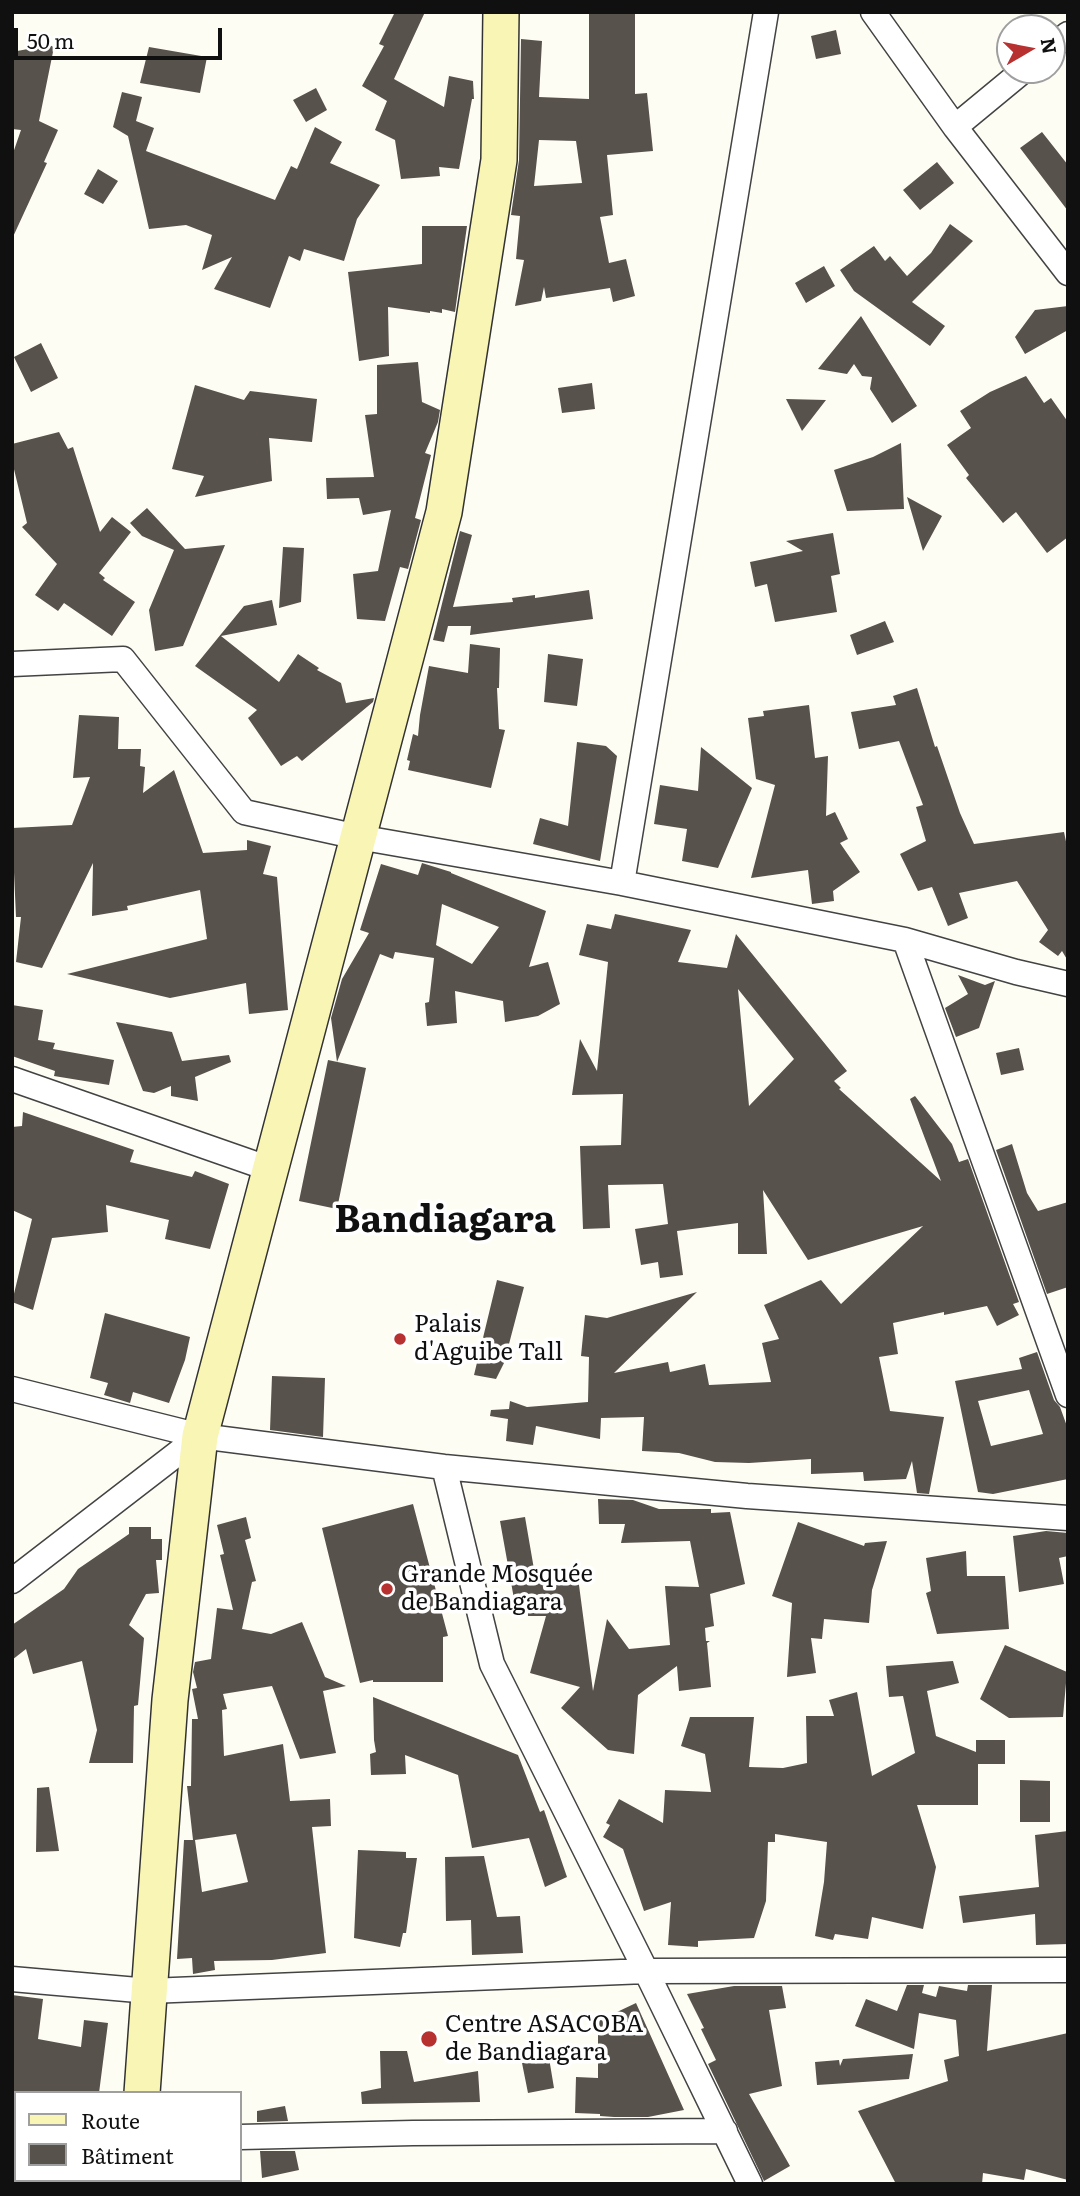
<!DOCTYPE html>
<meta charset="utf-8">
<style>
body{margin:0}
#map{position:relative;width:1080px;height:2196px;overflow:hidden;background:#fefdf4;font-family:Literata,serif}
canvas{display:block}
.frame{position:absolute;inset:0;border:14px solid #101010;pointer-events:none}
.legend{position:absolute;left:14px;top:2091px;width:228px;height:91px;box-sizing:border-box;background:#fff;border:2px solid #9f9f9f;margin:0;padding:9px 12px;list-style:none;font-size:21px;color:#101010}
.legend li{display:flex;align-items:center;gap:14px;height:35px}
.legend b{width:35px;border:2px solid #9f9f9f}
.north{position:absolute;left:996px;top:14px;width:70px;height:70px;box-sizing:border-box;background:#fff;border:2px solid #9f9f9f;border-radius:50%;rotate:80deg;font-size:19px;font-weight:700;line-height:28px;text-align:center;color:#101010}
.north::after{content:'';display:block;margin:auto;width:24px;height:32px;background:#b73131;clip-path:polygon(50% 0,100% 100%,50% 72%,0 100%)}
.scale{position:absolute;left:14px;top:28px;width:208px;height:32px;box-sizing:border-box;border:4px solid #101010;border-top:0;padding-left:9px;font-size:21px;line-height:24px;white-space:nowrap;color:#101010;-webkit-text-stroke:5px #fff;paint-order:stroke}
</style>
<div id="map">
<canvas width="1080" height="2196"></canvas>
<div class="frame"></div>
<ul class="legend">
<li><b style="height:9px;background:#f9f5b4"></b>Route</li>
<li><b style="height:19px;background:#58524d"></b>Bâtiment</li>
</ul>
<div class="north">N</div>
<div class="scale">50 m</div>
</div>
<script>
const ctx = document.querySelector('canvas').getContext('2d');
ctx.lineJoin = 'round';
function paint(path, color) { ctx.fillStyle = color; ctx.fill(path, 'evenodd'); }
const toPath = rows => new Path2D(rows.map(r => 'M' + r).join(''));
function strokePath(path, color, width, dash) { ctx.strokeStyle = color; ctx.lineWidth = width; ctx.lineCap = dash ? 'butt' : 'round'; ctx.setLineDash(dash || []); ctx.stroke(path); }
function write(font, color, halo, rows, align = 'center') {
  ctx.font = font + ' Literata,serif'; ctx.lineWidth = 7; ctx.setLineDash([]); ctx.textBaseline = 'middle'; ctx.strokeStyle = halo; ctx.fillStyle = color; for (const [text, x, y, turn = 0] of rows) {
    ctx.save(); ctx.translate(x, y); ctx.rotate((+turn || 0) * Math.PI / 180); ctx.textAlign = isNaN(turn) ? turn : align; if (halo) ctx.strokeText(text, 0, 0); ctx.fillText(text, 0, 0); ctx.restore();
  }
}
const building = toPath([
 [395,12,425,12,394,79,444,107,449,76,473,81,474,99,472,99,459,169,439,167,440,176,401,179,395,140,375,130,387,101,362,86,384,46,379,44],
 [589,12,635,12,635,94,647,93,653,151,607,155,613,215,600,217,609,263,626,259,635,296,613,302,610,288,546,298,544,287,541,301,515,306,524,260,516,259,520,216,511,215,519,160,521,39,542,41,539,97,589,99],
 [539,140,576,141,582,183,534,186],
 [836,30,841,54,816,59,811,36],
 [49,45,54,47,39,121,58,130,44,162,47,163,12,239,12,156,21,130,12,129,12,52],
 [149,47,207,57,200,93,140,83],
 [316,88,327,110,306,122,293,100],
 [122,92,142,97,136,121,154,128,146,151,275,200,291,166,297,169,315,127,342,142,330,163,380,185,357,219,344,261,304,249,300,261,289,256,270,308,214,289,232,257,202,270,212,235,186,225,149,229,128,136,113,127],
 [1042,132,1068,165,1068,211,1020,148],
 [937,162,954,183,920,210,903,190],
 [98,169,118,181,103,204,84,194],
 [950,224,973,241,912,302,945,326,930,346,854,291,840,270,874,246,885,261,890,256,907,276,931,253],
 [422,226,467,226,455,312,442,309,442,313,430,311,430,313,388,307,389,356,359,361,348,272,422,264],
 [824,266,835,286,806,303,795,283],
 [1068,306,1068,330,1025,354,1015,337,1035,310],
 [861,316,917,406,892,423,870,389,872,377,862,376,854,364,847,374,818,369],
 [41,343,58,378,31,392,14,357],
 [418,362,422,402,440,410,438,422,425,453,431,455,415,518,421,520,408,569,400,567,385,621,357,619,353,574,378,571,391,510,363,515,359,498,327,499,326,478,374,477,365,415,377,414,377,365],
 [1026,376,1044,403,1051,398,1068,422,1068,537,1047,553,1016,512,1003,523,966,478,969,475,947,445,971,428,960,411,990,392],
 [592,383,595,409,562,413,558,388],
 [195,385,244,400,250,391,317,399,312,442,269,438,272,481,195,497,204,476,172,469],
 [786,399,826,400,802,431],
 [59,432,68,449,73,447,100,532,112,517,131,532,99,573,105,578,103,580,135,602,112,636,64,603,58,611,35,595,57,564,22,527,27,523,12,461,12,444],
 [901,443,904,509,847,511,834,470,873,457],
 [907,497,942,516,923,551],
 [147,508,185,549,225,545,183,646,155,651,149,610,174,550,142,536,130,523],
 [460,531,472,535,453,607,513,602,512,598,535,595,535,598,589,590,593,619,470,635,471,626,448,626,444,642,433,640],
 [833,533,840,574,831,576,837,612,775,622,767,584,755,587,750,562,803,551,786,541],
 [283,547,304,548,301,602,279,608],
 [272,600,277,625,221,636,279,682,298,654,319,668,317,670,341,683,346,703,374,698,373,702,302,761,297,756,281,766,248,718,257,710,195,666,244,606],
 [885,621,894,642,857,655,850,635],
 [470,644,500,648,499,688,497,688,499,729,505,730,491,788,408,770,410,761,407,760,413,734,418,736,420,715,429,666,468,673],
 [548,654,583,659,577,706,544,702],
 [917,688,935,747,937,746,960,813,974,844,1064,832,1068,851,1068,961,1062,951,1058,956,1039,942,1048,930,1017,881,959,893,968,918,948,926,932,887,918,891,900,854,926,841,916,807,923,805,899,741,859,749,851,712,896,705,893,696],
 [809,705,815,758,828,756,826,816,835,812,848,839,840,843,860,872,833,891,834,901,812,904,808,870,751,878,775,785,756,779,748,718,764,716,763,711],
 [79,715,119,717,118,749,141,749,140,766,145,767,143,793,174,770,203,853,247,850,247,840,271,846,263,874,277,877,288,1010,249,1014,246,983,170,998,67,974,207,939,200,890,127,906,128,910,92,916,93,863,42,968,16,962,21,917,16,917,12,828,72,825,90,777,73,778],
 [577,742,606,746,617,756,600,861,533,844,540,818,568,826],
 [701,747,752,788,718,868,682,861,687,829,654,824,660,785,698,791],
 [422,863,451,872,451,873,546,911,529,967,548,962,560,1004,538,1016,505,1022,503,1001,455,991,457,1023,427,1026,425,1003,429,1002,434,958,395,952,393,959,380,954,337,1062,331,1018,342,979,369,933,360,930,381,864,418,875],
 [442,904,499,927,472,964,436,945],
 [615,914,691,930,678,962,727,968,736,934,847,1071,834,1081,841,1088,839,1089,941,1181,910,1099,915,1096,952,1144,959,1162,968,1159,1019,1302,1013,1304,1019,1315,997,1326,987,1306,944,1315,944,1312,893,1323,898,1354,879,1357,890,1411,944,1417,929,1494,917,1493,912,1461,906,1479,864,1481,863,1472,811,1474,811,1459,749,1463,715,1462,679,1453,642,1451,644,1417,601,1418,600,1439,536,1426,533,1445,506,1441,508,1419,490,1416,491,1410,509,1409,510,1401,527,1407,588,1402,589,1357,581,1356,585,1315,607,1318,697,1292,614,1373,668,1362,670,1372,705,1364,709,1385,771,1382,762,1343,779,1339,764,1305,821,1280,841,1304,923,1226,808,1260,763,1190,767,1254,738,1254,738,1223,677,1231,683,1275,660,1278,658,1262,641,1265,635,1229,668,1224,663,1184,608,1185,610,1228,583,1229,580,1146,621,1145,623,1094,572,1095,580,1039,597,1071,608,962,579,955,587,924,611,929],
 [738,989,794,1059,749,1106],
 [958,975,985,985,995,981,979,1028,956,1037,945,1008,968,994],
 [12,1005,43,1010,38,1040,55,1043,53,1049,114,1060,109,1085,54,1076,55,1071,12,1056],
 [116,1022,172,1032,182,1061,229,1055,231,1062,195,1077,198,1101,171,1096,171,1086,154,1093,143,1091],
 [1019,1048,1024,1070,1001,1075,996,1053],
 [328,1060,366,1068,337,1209,299,1201],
 [23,1112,134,1150,130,1162,192,1177,195,1171,229,1184,210,1249,165,1239,169,1220,106,1205,108,1232,52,1238,33,1310,12,1302,32,1219,12,1210,12,1127,22,1126],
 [1012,1144,1027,1193,1038,1211,1068,1202,1068,1287,1047,1294,996,1150],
 [497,1280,524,1287,504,1363,496,1379,474,1375],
 [105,1313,190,1337,185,1360,169,1403,133,1392,130,1403,104,1395,108,1383,90,1378],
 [1037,1352,1054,1400,1060,1407,1068,1429,1068,1479,993,1494,978,1492,955,1381,1022,1369,1019,1358],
 [1029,1390,1043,1434,991,1446,978,1401],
 [272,1376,325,1378,323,1437,270,1430],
 [598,1499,633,1500,659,1509,711,1509,711,1513,730,1512,745,1584,710,1594,714,1626,705,1628,706,1641,710,1641,707,1643,711,1687,679,1691,677,1666,638,1695,634,1754,608,1750,561,1708,580,1687,530,1673,546,1616,528,1616,527,1597,514,1599,500,1521,525,1517,535,1575,577,1570,593,1691,607,1619,629,1649,670,1645,665,1586,699,1587,690,1541,621,1543,625,1524,599,1524],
 [413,1504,448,1636,443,1637,443,1682,373,1682,373,1680,360,1683,322,1528],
 [246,1517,251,1538,245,1540,256,1581,252,1582,242,1629,271,1634,302,1622,325,1677,346,1686,323,1691,336,1753,300,1759,272,1686,223,1694,227,1709,222,1710,224,1756,283,1744,290,1801,330,1799,331,1826,312,1827,326,1953,272,1960,214,1961,215,1970,193,1974,192,1958,177,1959,184,1840,193,1840,187,1786,191,1786,192,1719,198,1719,192,1689,197,1688,193,1672,195,1662,211,1659,217,1608,233,1610,220,1555,224,1554,217,1525],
 [236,1834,248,1882,202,1892,195,1840],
 [798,1522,864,1546,865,1543,887,1541,872,1590,869,1623,824,1619,822,1639,811,1638,816,1673,787,1677,792,1603,772,1596],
 [129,1527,151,1527,151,1539,162,1539,162,1560,156,1560,159,1593,146,1594,129,1625,144,1638,138,1705,134,1706,133,1763,89,1763,97,1730,82,1661,33,1674,26,1649,12,1660,12,1625,64,1589,78,1569,129,1534],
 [1046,1531,1068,1533,1068,1556,1059,1558,1064,1584,1019,1592,1013,1536],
 [966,1551,967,1576,1005,1576,1009,1629,937,1634,926,1593,931,1591,926,1558],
 [1005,1645,1067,1672,1063,1717,1009,1718,980,1699],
 [953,1661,959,1683,927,1691,936,1736,976,1752,976,1740,1005,1740,1005,1764,978,1764,978,1805,917,1805,936,1867,923,1929,872,1917,868,1939,835,1934,833,1940,815,1936,824,1882,827,1842,775,1834,775,1842,768,1842,766,1901,754,1938,698,1941,698,1947,668,1945,671,1902,644,1911,623,1849,603,1837,610,1825,606,1823,619,1799,663,1823,665,1790,711,1792,705,1754,681,1746,690,1717,754,1717,749,1767,783,1768,807,1763,806,1716,834,1716,829,1700,857,1692,872,1776,915,1753,903,1696,889,1697,886,1666],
 [373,1697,518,1755,540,1812,544,1810,567,1877,545,1887,529,1838,472,1848,458,1775,405,1755,406,1774,371,1775,370,1754,376,1752,374,1740],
 [1020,1780,1050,1781,1050,1822,1020,1822],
 [49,1787,59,1851,36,1852,37,1788],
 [1068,1831,1068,1944,1036,1945,1035,1914,963,1923,959,1896,1039,1887,1035,1835],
 [358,1850,406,1852,406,1858,417,1858,406,1933,403,1933,400,1947,354,1938],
 [484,1856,497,1917,520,1916,523,1953,472,1955,471,1920,446,1921,445,1857],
 [907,1985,924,1985,922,1993,936,1997,939,1986,967,1991,968,1985,992,1985,987,2051,1068,2033,1068,2180,1026,2169,1024,2180,983,2173,982,2184,896,2184,858,2111,948,2081,944,2060,959,2056,956,2020,919,2013,914,2049,855,2026,866,1999,897,2011],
 [734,1986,782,1986,786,2008,769,2010,782,2086,749,2094,790,2166,764,2181,708,2064,716,2060,701,2029,704,2028,687,1994],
 [12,1995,43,1999,38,2039,81,2047,84,2020,108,2023,99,2093,12,2093],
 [636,2003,684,2110,648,2117,614,2117,600,2116,600,2114,575,2113,576,2077,598,2078,598,2021],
 [380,2051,407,2051,414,2082,478,2071,480,2102,362,2104,361,2092,381,2088],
 [913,2054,909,2079,817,2085,815,2062,839,2060,840,2066,843,2059],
 [549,2058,554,2088,528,2093,522,2063],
 [285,2106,288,2121,257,2122,257,2111],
 [260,2151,295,2151,299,2170,262,2178]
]);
const street = toPath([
 [873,12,955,127,1068,273],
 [1052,47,1068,34],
 [955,127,1024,70],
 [12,664,123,659,244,812,358,837,622,883,905,940,1016,972,1068,984],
 [622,883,766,12],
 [905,940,1068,1395],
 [12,1079,270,1169],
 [12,1389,200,1436,444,1467,747,1496,1068,1518],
 [444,1467,492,1664,646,1971,750,2184],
 [12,1581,200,1436],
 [12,1979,149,1991,646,1971,1068,1970],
 [240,2137,413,2133,725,2131]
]);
const secondary = toPath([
 [142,2093,170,1700,200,1436,444,512,499,160,501,12],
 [132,2184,133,2180]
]);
const markers = [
 [400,1339,7,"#b73131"],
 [387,1589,7,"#b73131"],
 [429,2039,9,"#b73131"]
];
const poiNames = [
 ["Palais",414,1325],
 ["d'Aguibe Tall",414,1353],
 ["Grande Mosquée",401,1575],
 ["de Bandiagara",401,1603],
 ["Centre ASACOBA",445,2025],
 ["de Bandiagara",445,2053]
];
const townNames = [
 ["Bandiagara",445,1221]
];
paint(building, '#58524d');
strokePath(street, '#434343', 27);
strokePath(secondary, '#323232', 38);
strokePath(street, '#fff', 24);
strokePath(secondary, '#f9f5b4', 35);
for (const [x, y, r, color] of markers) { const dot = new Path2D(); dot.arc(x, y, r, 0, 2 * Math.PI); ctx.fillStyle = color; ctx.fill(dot); strokePath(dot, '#fff', 2.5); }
write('24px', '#101010', '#fff', poiNames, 'left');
write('bold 38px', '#101010', '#fff', townNames);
</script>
